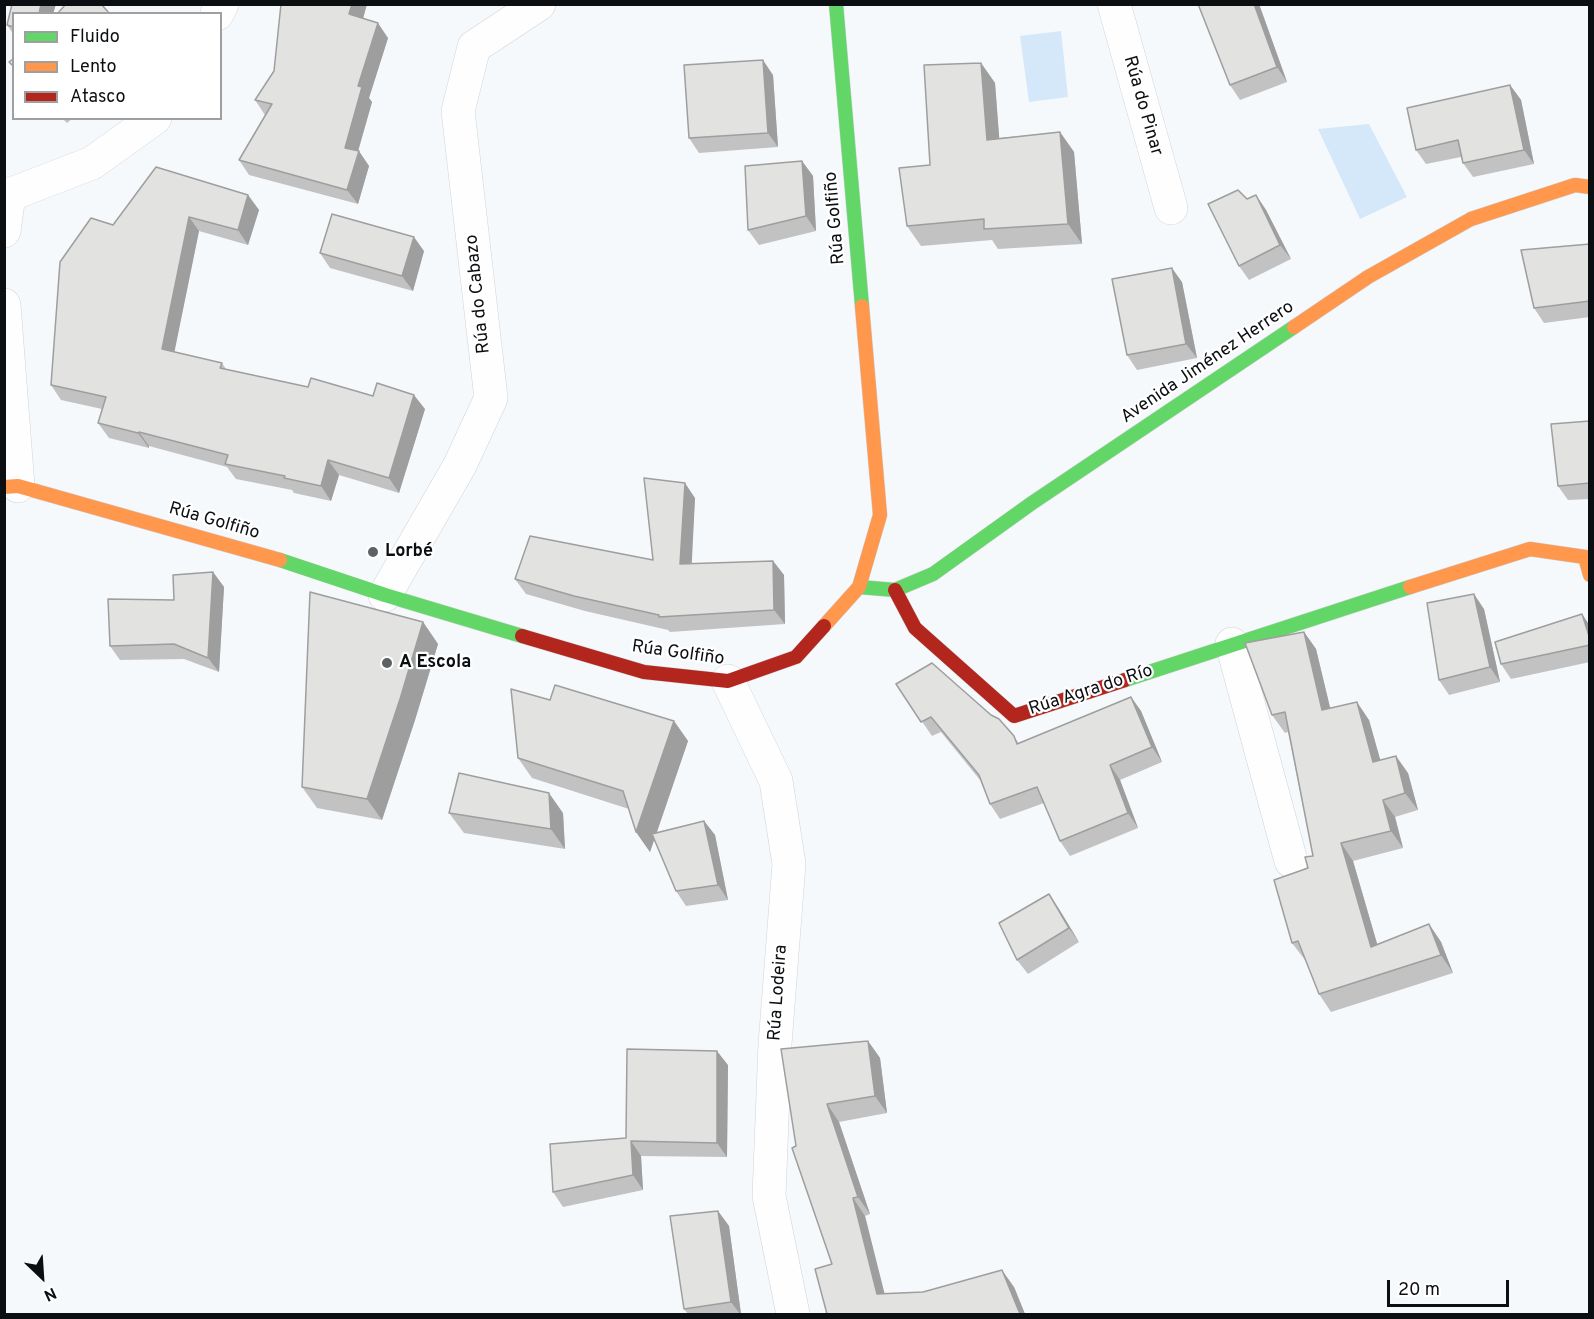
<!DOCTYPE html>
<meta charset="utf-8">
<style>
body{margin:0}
#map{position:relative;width:1594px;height:1319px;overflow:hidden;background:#f6f9fc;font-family:Overpass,sans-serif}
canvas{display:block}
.frame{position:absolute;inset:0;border:6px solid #0c0f12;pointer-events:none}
.legend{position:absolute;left:12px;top:12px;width:210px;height:108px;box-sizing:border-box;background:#fff;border:2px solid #9e9fa0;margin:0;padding:8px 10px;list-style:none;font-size:18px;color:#0c0f12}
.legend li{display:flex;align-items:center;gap:12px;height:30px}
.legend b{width:30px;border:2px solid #9e9fa0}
.north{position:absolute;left:12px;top:1247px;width:60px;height:60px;-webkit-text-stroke:4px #fff;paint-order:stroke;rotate:155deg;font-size:16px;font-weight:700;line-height:24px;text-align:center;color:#0c0f12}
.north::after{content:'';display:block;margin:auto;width:21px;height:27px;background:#0c0f12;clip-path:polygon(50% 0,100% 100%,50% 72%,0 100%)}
.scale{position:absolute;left:1387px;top:1280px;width:122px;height:27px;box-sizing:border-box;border:3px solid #0c0f12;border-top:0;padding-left:8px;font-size:18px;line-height:21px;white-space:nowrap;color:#0c0f12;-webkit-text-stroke:4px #fff;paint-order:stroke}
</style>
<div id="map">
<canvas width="1594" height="1319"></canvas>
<div class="frame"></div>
<ul class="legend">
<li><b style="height:8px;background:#63d668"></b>Fluido</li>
<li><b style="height:8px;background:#ff974d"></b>Lento</li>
<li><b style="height:8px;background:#b3261e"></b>Atasco</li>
</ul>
<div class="north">N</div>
<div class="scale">20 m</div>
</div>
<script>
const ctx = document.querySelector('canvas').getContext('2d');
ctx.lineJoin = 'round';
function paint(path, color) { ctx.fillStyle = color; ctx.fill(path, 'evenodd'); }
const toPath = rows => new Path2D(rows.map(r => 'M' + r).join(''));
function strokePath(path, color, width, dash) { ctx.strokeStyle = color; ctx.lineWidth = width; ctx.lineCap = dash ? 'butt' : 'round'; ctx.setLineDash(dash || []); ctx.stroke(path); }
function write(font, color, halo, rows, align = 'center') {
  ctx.font = font + ' Overpass,sans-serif'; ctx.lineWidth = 4.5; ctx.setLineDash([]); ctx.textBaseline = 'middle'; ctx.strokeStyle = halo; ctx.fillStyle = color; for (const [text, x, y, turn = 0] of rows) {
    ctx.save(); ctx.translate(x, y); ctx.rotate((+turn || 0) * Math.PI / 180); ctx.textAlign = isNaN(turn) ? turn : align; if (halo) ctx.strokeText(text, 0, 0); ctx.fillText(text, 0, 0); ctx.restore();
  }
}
const water = toPath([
 [1061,31,1068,97,1029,102,1020,36],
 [1369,124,1407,197,1360,219,1318,129]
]);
const street = toPath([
 [1114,4,1171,208],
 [217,14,222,4],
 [9,195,92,163,155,118],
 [4,231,9,195],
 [4,305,18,486],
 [385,595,460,465,491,398,458,111,474,47,539,4],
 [1232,644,1291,861],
 [728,681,776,781,789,864,775,1044,769,1196,793,1314]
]);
const fast = toPath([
 [836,4,862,306],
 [280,560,385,595,522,636],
 [859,587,895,590,933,574,1032,503,1294,327],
 [1125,680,1410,587]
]);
const slow = toPath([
 [1294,327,1368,277,1471,219,1575,185,1590,187],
 [4,487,18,486,280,560],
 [1410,587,1530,549,1585,557,1590,575],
 [824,626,859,587,880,515,862,306]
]);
const jam = toPath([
 [895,590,915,628,1014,716,1125,680],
 [522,636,644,672,728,681,796,657,824,626]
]);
const wall = toPath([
 [12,4,56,4,53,14,14,14,14,35,7,25],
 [281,4,367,4,363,19,388,38,369,98,372,102,358,151,369,166,358,204,249,175,239,160,265,115,255,100,274,71],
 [1259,4,1287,82,1240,100,1230,85],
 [981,63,995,83,999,138,1060,132,1074,152,1082,244,998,249,992,240,921,246,907,226,930,165],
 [773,75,778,147,699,153,689,138],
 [1510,85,1521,100,1534,164,1473,177,1463,163,1461,157,1426,164,1416,150],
 [62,118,73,118,67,123],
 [802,161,813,176,816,231,759,245,748,230],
 [248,195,259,210,248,245,199,231,174,352,222,363,226,369,308,387,373,396,425,409,399,493,339,475,331,501,294,493,292,490,236,479,227,467,149,446,149,448,109,438,98,423,102,409,61,400,51,385,113,225],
 [1256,195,1266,210,1291,259,1249,280,1239,266,1247,199],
 [1590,244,1590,317,1544,323,1534,308],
 [424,251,413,291,330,268,320,253],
 [1182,282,1197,358,1137,370,1127,355],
 [1590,421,1590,499,1568,500,1558,486],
 [695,498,691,564,773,561,784,575,785,624,670,632,668,630,585,611,526,594,515,579,653,560],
 [213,572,224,587,219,672,184,659,120,660,110,646],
 [1484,609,1500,682,1449,695,1439,680],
 [1582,614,1590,626,1590,662,1511,679,1501,664],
 [423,622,438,644,415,720,382,820,317,808,302,787],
 [1304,632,1316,649,1330,708,1369,720,1380,760,1408,773,1418,810,1395,817,1403,848,1353,861,1377,944,1429,924,1441,942,1453,973,1331,1012,1319,994,1306,960,1305,960,1292,943,1308,868,1313,856,1288,732,1285,733,1272,715],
 [896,684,1014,736,1019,744,1131,697,1141,711,1162,762,1120,780,1138,828,1070,856,1060,841,1044,803,1000,819,990,804,980,780,941,732,932,736],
 [550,700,674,721,688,741,657,832,704,821,715,835,728,900,686,906,676,891,654,840,650,852,636,832,629,809,532,778,518,758],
 [449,813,563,813,565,849,464,833],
 [1059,909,1079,942,1028,974,1017,960],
 [868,1041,880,1058,887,1113,839,1122,870,1214,865,1216,884,1294,1014,1287,1025,1314,827,1314,832,1264,796,1146],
 [728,1065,727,1157,641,1156,643,1190,563,1207,553,1192],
 [718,1211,729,1226,741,1314,688,1314,684,1309]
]);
const shadedWall = toPath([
 [41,4,56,4,53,14,39,14],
 [352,4,367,4,360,29,349,14],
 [1254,4,1259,4,1287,82,1277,67],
 [378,23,388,38,369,98,372,102,355,162,345,148,358,86],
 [763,60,773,75,778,147,768,133],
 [981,63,995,83,1001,160,987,140],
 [1510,85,1521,100,1534,164,1524,150],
 [1060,132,1074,152,1082,244,1068,224],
 [359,151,369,166,358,204,347,190],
 [802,161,813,176,816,231,806,216],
 [248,195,259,210,248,245,238,230],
 [1256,195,1266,210,1291,259,1280,245],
 [189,217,199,231,172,364,162,349],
 [414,237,424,251,413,291,402,276],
 [1172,268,1182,282,1197,358,1186,344],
 [414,395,425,409,399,493,389,478],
 [139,432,149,446,149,448,138,433],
 [328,460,339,475,331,501,321,486],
 [685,483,695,498,691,579,680,564],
 [773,561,784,575,785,624,774,610],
 [213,572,224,587,219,672,208,658],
 [1474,594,1484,609,1500,682,1490,667],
 [1582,614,1590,626,1590,639],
 [423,622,438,644,415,720,382,820,367,799],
 [1304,632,1316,649,1335,728,1322,710],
 [1131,697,1141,711,1162,762,1152,747],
 [1357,702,1369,720,1386,780,1373,762],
 [674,721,688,741,650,852,636,832],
 [1396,756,1408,773,1418,810,1405,793],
 [1110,765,1120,780,1138,828,1128,813],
 [549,793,563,813,565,849,551,829],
 [1383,800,1395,817,1403,848,1391,831],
 [704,821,715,835,728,900,718,885],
 [1341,843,1353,861,1383,964,1371,947],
 [1049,894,1059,909,1079,942,1069,928],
 [1429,924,1441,942,1453,973,1441,955],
 [868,1041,880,1058,887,1113,875,1096],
 [717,1051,728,1065,727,1157,717,1143],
 [827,1104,839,1122,870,1214,858,1197],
 [631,1141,641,1156,643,1190,633,1175],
 [853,1198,865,1216,889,1311,877,1294],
 [718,1211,729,1226,741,1314,740,1314,731,1302],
 [1002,1270,1014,1287,1025,1314,1020,1314]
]);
const building = toPath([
 [12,4,41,4,39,14,14,14,14,27,7,25,12,4],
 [66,4,101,4,110,14,57,14,66,4],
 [281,4,352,4,349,14,378,23,358,86,362,87,345,148,359,151,347,190,239,160,272,104,255,100,274,71,281,4],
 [1198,4,1254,4,1277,67,1230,85,1198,4],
 [14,58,14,67,9,62,14,58],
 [763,60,768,133,689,138,684,65,763,60],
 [981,63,987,140,1060,132,1068,224,984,229,984,219,907,226,899,168,930,165,924,65,981,63],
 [1510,85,1524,150,1463,163,1458,140,1416,150,1407,108,1510,85],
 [802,161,806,216,748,230,745,166,802,161],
 [156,167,248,195,238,230,189,217,162,349,222,363,220,368,308,387,311,378,373,396,377,383,414,395,389,478,328,460,321,486,284,478,285,476,225,464,228,455,139,432,138,433,98,423,106,397,51,385,60,262,91,218,113,225,156,167],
 [1238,190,1247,199,1256,195,1280,245,1239,266,1208,204,1238,190],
 [332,214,414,237,402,276,320,253,332,214],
 [1590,244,1590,301,1534,308,1521,250,1590,244],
 [1172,268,1186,344,1127,355,1112,279,1172,268],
 [1590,421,1590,483,1558,486,1551,424,1590,421],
 [644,478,685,483,680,564,773,561,774,610,659,617,659,615,574,596,515,579,530,536,653,560,644,478],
 [213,572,208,658,174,644,110,646,108,599,174,600,173,575,213,572],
 [310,592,423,622,400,699,367,799,302,787,310,592],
 [1474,594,1490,667,1439,680,1427,603,1474,594],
 [1582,614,1590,639,1590,645,1501,664,1495,642,1582,614],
 [1304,632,1322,710,1357,702,1373,762,1396,756,1405,793,1383,800,1391,831,1341,843,1371,947,1429,924,1441,955,1319,994,1298,941,1292,943,1274,880,1308,868,1305,857,1313,856,1285,712,1272,715,1245,643,1304,632],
 [932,663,991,715,999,719,1014,736,1017,744,1131,697,1152,747,1110,765,1128,813,1060,841,1037,787,990,804,979,775,931,717,921,722,896,684,932,663],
 [555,685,674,721,636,832,623,791,518,758,511,689,550,700,555,685],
 [459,773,549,793,551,829,449,813,459,773],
 [704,821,718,885,676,891,652,834,704,821],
 [1049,894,1069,928,1017,960,999,923,1049,894],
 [868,1041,875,1096,827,1104,858,1197,853,1198,877,1294,923,1292,1002,1270,1020,1314,827,1314,815,1269,832,1264,792,1148,796,1146,781,1049,868,1041],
 [627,1049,717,1051,717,1143,631,1141,633,1175,553,1192,550,1144,626,1138,627,1049],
 [718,1211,731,1302,684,1309,670,1216,718,1211]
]);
const markers = [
 [373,552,6,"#5e6164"],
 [387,663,6,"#5e6164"]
];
const streetNames = [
 ["Rúa do Pinar",1142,106,74],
 ["Rúa Golfiño",836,218,-95],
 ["Rúa do Cabazo",479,294,-96],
 ["Avenida Jiménez Herrero",1208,363,-34],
 ["Rúa Golfiño",214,522,16],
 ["Rúa Golfiño",678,654,8],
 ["Rúa Agra do Río",1091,691,-18],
 ["Rúa Lodeira",779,993,-86]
];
const poiNames = [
 ["Lorbé",385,552],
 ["A Escola",399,663]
];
paint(water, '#d4e8f9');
strokePath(street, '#d0d3d6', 34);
strokePath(fast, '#d0d3d6', 15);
strokePath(slow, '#d0d3d6', 15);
strokePath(jam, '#d0d3d6', 15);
strokePath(street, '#fefeff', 33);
strokePath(fast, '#63d668', 14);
strokePath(slow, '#ff974d', 14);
strokePath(jam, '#b3261e', 14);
paint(wall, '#c2c2c2');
paint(shadedWall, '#9e9e9e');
paint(building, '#e2e2e1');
strokePath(building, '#9e9e9e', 1.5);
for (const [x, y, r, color] of markers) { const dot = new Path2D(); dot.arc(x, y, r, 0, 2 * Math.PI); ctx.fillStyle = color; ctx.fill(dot); strokePath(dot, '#fff', 2); }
write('18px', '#0c0f12', '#fff', streetNames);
write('bold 18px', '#0c0f12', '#fff', poiNames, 'left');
</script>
